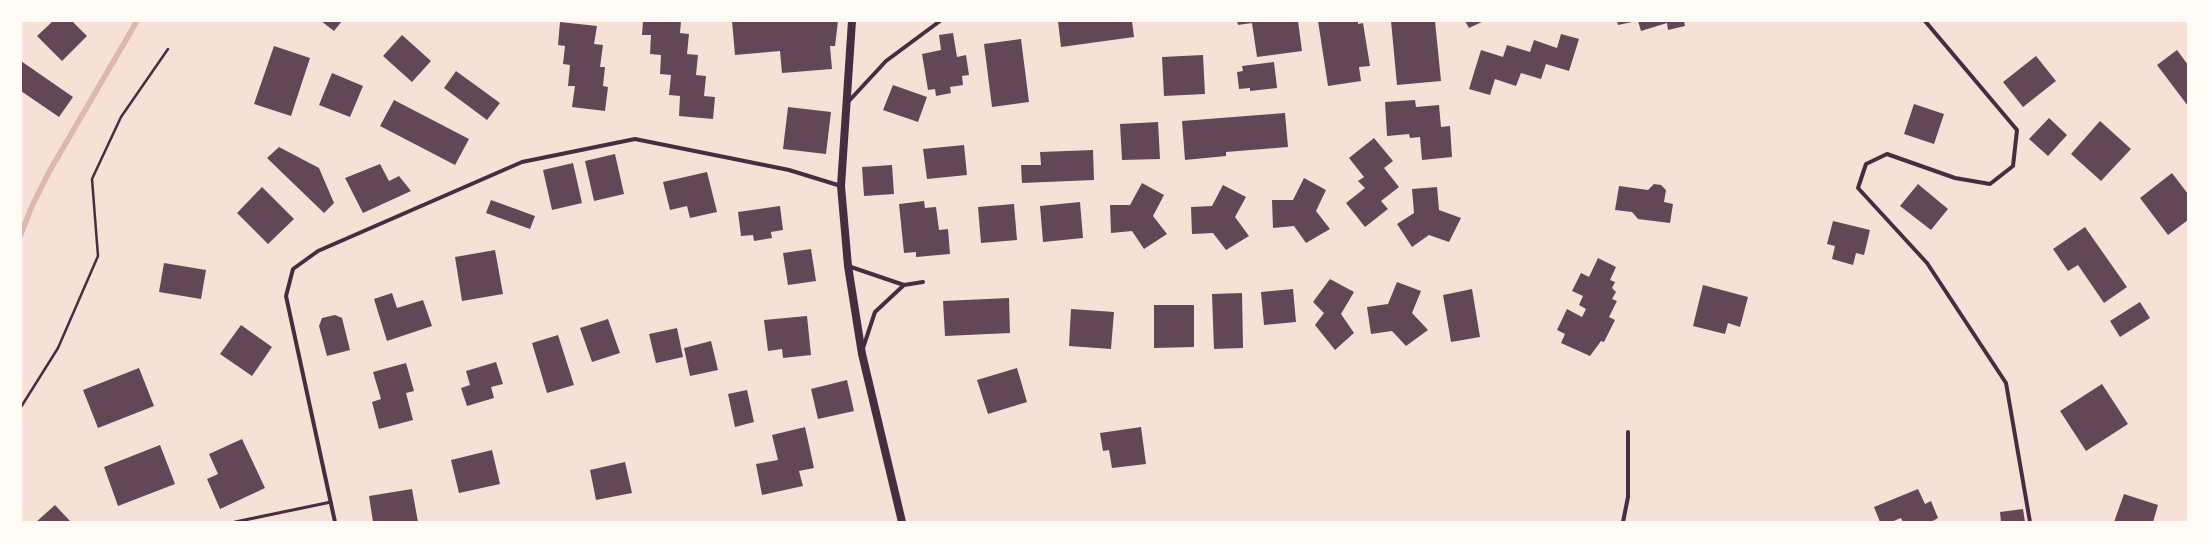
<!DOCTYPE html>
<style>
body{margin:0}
#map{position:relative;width:2209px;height:543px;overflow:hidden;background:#f7e1d7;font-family:Raleway,sans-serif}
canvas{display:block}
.frame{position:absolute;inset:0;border:22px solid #fffaf5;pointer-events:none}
</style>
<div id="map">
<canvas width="2209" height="543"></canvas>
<div class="frame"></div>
</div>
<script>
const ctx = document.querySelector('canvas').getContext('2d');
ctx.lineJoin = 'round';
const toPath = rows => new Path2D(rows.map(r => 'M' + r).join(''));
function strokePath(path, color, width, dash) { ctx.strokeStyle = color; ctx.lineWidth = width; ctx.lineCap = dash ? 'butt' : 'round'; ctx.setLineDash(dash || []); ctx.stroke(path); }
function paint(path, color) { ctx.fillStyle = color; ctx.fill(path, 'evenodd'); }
const stream = toPath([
 [21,234,32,206,49,172,137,21]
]);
const building = toPath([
 [53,21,72,21,87,36,62,61,37,36],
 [321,21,342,21,334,31],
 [643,21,681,21,680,33,689,34,687,54,698,55,696,75,706,76,704,96,715,97,713,119,679,116,680,96,669,95,671,75,660,74,661,55,650,54,651,35,642,35],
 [732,21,838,21,835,46,830,46,832,69,782,73,780,51,735,55],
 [1058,21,1132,21,1134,37,1061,47],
 [1237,21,1298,21,1302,51,1257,57,1252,23,1238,25],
 [1318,21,1358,21,1358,24,1363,23,1370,66,1359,67,1361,81,1328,86],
 [1391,21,1435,21,1441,81,1397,85],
 [1465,21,1484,21,1469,28],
 [1617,21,1632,21,1632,22,1618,25],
 [1638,21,1684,21,1685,26,1668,30,1667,23,1641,31],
 [560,22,597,26,594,44,603,45,600,67,605,67,603,86,608,87,605,111,572,107,575,86,568,86,570,65,563,64,565,46,558,45],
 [953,33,957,57,966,55,969,75,962,76,963,85,950,87,951,93,936,96,935,89,928,90,922,54,941,50,939,35],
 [1561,34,1579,39,1569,71,1546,64,1541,79,1521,73,1516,86,1495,79,1490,95,1469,89,1481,50,1503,57,1507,45,1530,52,1534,40,1557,48],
 [402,35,431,61,412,82,383,56],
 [1021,39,1029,102,992,107,984,44],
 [274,46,310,58,291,116,254,104],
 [2177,50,2188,65,2188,106,2157,65],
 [1203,55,1205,94,1164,96,1162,57],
 [2036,56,2056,81,2023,107,2003,82],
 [21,61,73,97,59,117,21,91],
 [1274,62,1277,88,1250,91,1250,88,1239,89,1237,72,1243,71,1242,66],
 [456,71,500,103,487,120,444,88],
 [332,73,363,86,350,117,319,105],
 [893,85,927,97,918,122,883,110],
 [394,100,469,139,455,165,380,126],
 [1415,100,1416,107,1439,105,1441,127,1450,126,1452,157,1422,160,1420,137,1410,138,1409,134,1387,136,1385,102],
 [1914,104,1944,114,1934,144,1904,134],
 [788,107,831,112,826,154,783,149],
 [1285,113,1288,147,1226,152,1226,156,1185,160,1182,121],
 [2049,118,2067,135,2048,156,2029,139],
 [2100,121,2131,149,2101,181,2071,154],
 [1158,122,1160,159,1122,160,1120,124],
 [1374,138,1393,161,1384,168,1399,187,1381,201,1388,209,1365,227,1346,203,1365,188,1358,181,1364,177,1349,158],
 [964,145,967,175,927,179,923,149],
 [279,147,319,168,334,203,324,213,267,158],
 [1093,150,1094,180,1022,183,1021,165,1041,165,1040,152],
 [615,154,624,194,594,201,585,161],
 [573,163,582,203,552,210,543,170],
 [380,164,389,181,399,176,411,191,363,213,345,178],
 [892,165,894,194,864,196,862,167],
 [707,172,717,212,690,218,687,206,670,210,663,182],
 [2172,173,2188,194,2188,220,2168,235,2140,198],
 [1304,178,1326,190,1316,211,1330,229,1306,243,1294,226,1273,228,1272,200,1293,200],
 [1142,183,1164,195,1153,216,1167,234,1144,249,1132,231,1111,233,1110,205,1130,205],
 [1654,184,1661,185,1666,190,1664,202,1673,204,1670,223,1638,219,1632,212,1615,210,1619,186,1648,190],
 [1918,184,1948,209,1931,230,1900,206],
 [1223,185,1246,197,1235,217,1249,236,1226,250,1213,233,1192,234,1191,207,1212,206],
 [262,187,294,219,268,244,237,213],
 [1437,187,1439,210,1461,218,1449,242,1429,235,1412,247,1397,224,1414,213,1412,189],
 [491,200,535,216,530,229,486,213],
 [924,201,925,208,936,207,939,230,948,229,950,254,916,257,916,252,904,253,899,204],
 [1080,202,1083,238,1043,242,1040,206],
 [1014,204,1017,240,981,243,978,207],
 [780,206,783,230,771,232,772,238,754,241,753,235,741,236,738,212],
 [1833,221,1870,230,1864,255,1856,253,1853,265,1832,259,1835,246,1827,244],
 [2085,227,2127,287,2104,303,2078,265,2068,271,2053,249],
 [811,249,816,281,788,285,783,253],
 [495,250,503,294,462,301,455,257],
 [1598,258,1616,267,1610,280,1615,282,1612,288,1616,292,1612,299,1617,301,1609,317,1615,320,1604,342,1601,341,1590,356,1561,343,1565,334,1557,330,1567,309,1582,317,1586,309,1579,305,1583,296,1572,291,1581,273,1589,277],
 [164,263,206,270,201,299,159,292],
 [1330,279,1354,292,1341,314,1354,333,1335,350,1315,325,1324,313,1313,302],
 [1397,282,1421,291,1412,313,1428,330,1406,346,1392,331,1371,334,1367,307,1388,304],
 [1703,285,1748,297,1740,327,1728,323,1725,334,1693,326],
 [1293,289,1296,322,1264,325,1261,292],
 [1472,289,1480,337,1451,342,1443,295],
 [392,293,397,308,423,300,432,326,387,341,374,299],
 [1242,293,1243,348,1214,349,1212,294],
 [1009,298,1010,333,945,336,943,301],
 [2140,302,2150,318,2120,337,2110,321],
 [1154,305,1194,305,1194,347,1154,348],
 [1071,309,1114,312,1111,349,1069,346],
 [335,315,342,318,350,350,327,356,319,326,322,318],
 [807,316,811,355,783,358,782,349,768,351,764,320],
 [608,319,620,353,592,362,580,328],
 [241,325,272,347,252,376,220,354],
 [677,328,683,357,656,363,649,334],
 [558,335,574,385,547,393,532,343],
 [711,341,718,370,690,376,684,348],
 [496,362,503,384,491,387,494,398,467,406,461,388,470,385,466,371],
 [406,363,414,391,406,393,413,420,379,429,372,402,381,399,373,372],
 [139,368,154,406,98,428,83,390],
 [1017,368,1027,402,988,414,977,380],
 [847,380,854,411,818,419,811,389],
 [2102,384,2128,424,2086,451,2060,411],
 [747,390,754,422,735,427,728,394],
 [805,427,814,468,799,471,803,486,762,495,756,464,778,460,772,435],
 [1141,427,1146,464,1112,468,1109,450,1103,451,1100,433],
 [242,439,265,488,220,509,207,479,218,474,209,454],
 [160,445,175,484,118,506,104,467],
 [492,450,500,484,459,493,451,460],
 [625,462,632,493,596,500,590,470],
 [412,489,418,522,373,522,369,496],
 [1918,489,1925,504,1931,501,1938,518,1931,522,1903,522,1901,518,1891,522,1880,522,1874,507],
 [2124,494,2158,505,2153,522,2114,522],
 [55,505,70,521,36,522],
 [2023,509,2025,522,2001,522,2000,512]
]);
const path = toPath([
 [21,407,58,348,98,256,92,179,121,117,168,49]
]);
const service = toPath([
 [235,522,331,502]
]);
const minor = toPath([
 [1925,21,2017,130,2013,166,1990,184,1955,178,1887,154,1866,164,1858,188,1927,263,2006,383,2030,522],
 [848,102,886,61,940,21],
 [848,266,904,285,875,312,863,348],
 [904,285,923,282],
 [335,522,286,296,293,269,318,251,522,162,635,139,789,170,841,186],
 [1623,522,1628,497,1628,432]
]);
const secondary = toPath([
 [852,21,841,186,848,266,862,354,902,522]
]);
strokePath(stream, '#dcb8b0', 5.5);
paint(building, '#644757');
strokePath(path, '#4a2c40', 2.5);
strokePath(service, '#4a2c40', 3);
strokePath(minor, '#4a2c40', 4);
strokePath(secondary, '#4a2c40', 8);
</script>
